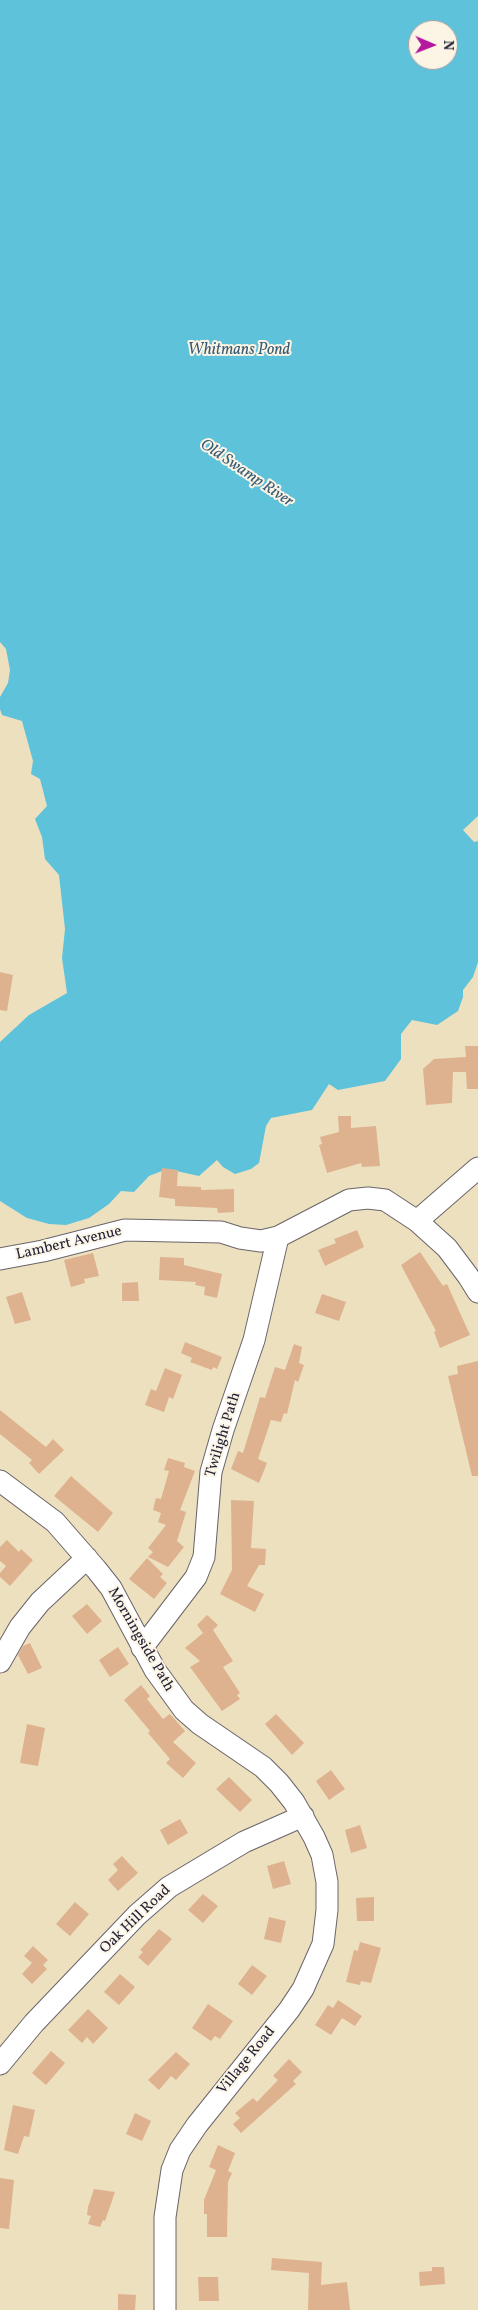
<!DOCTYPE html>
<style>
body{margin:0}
#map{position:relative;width:478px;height:2310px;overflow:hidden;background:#ede0bf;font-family:Vollkorn,serif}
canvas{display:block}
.north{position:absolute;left:408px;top:20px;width:50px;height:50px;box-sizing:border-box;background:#fcf5e5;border:1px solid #a5a1a1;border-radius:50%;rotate:91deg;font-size:14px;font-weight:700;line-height:20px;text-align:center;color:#22223b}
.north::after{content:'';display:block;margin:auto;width:18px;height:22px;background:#b5179e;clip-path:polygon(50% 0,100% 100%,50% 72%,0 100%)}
</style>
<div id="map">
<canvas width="478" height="2310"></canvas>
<div class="north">N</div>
</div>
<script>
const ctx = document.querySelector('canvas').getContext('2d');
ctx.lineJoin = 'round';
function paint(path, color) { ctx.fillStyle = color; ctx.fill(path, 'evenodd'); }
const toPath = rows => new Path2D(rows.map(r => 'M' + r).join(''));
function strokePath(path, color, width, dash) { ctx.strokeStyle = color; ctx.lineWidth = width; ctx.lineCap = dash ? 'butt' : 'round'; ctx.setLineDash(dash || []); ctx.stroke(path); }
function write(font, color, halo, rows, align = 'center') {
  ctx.font = font + ' Vollkorn,serif'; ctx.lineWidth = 4; ctx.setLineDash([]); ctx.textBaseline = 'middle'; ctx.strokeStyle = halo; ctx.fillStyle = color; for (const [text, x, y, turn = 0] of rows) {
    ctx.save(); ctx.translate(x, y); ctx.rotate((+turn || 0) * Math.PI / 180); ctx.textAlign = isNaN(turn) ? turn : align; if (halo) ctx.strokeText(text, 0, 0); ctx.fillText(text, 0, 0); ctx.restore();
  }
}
const water = toPath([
 [0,0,478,0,478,816,463,830,474,842,478,841,478,962,473,977,463,990,463,997,458,1011,437,1025,412,1020,401,1034,401,1059,385,1081,338,1090,329,1084,312,1110,271,1118,266,1126,259,1163,251,1169,235,1174,223,1167,217,1160,199,1176,167,1169,149,1176,134,1192,121,1191,109,1204,89,1218,66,1225,49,1224,27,1218,0,1201,0,1042,29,1015,67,993,62,958,65,929,59,875,45,859,42,837,35,819,47,806,40,779,31,774,33,761,22,721,2,715,0,709,0,697,8,683,10,670,6,649,0,642],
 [418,30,448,30,448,60,418,60]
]);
const building = toPath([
 [0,972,13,975,7,1011,0,1010],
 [465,1046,478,1046,478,1089,467,1089,466,1072,453,1072,452,1103,426,1105,423,1069,434,1059,466,1057],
 [338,1116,351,1116,351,1128,376,1126,380,1166,362,1167,361,1163,327,1173,319,1145,322,1144,320,1137,339,1132],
 [162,1168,178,1170,177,1186,201,1187,201,1190,234,1189,234,1212,218,1213,217,1208,175,1206,175,1199,159,1197],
 [357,1230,364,1247,325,1266,318,1250,336,1243,334,1239],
 [420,1252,443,1286,447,1284,470,1335,440,1348,434,1332,436,1331,401,1265],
 [93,1253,99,1276,84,1279,85,1283,71,1287,64,1260],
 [160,1257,184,1258,184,1265,222,1274,217,1298,204,1295,205,1287,195,1285,196,1282,159,1280],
 [138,1282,139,1301,122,1301,122,1283],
 [22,1292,31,1320,15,1324,6,1297],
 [322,1294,346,1302,339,1321,315,1313],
 [185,1342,222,1357,217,1369,213,1367,212,1370,190,1362,192,1358,181,1353],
 [294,1344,302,1347,299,1363,304,1365,298,1382,295,1380,287,1414,284,1413,281,1422,271,1420,258,1459,267,1463,259,1483,231,1469,238,1451,243,1453,260,1397,265,1398,275,1367,285,1370],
 [478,1361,478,1476,472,1476,448,1376,458,1374,457,1366],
 [165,1368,182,1375,173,1399,169,1397,164,1412,145,1405,151,1389,156,1391],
 [0,1410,46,1447,53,1439,64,1450,39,1474,29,1463,32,1460,0,1434],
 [168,1458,185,1463,184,1467,195,1471,180,1510,186,1512,177,1541,184,1547,168,1567,148,1557,153,1552,148,1548,166,1525,158,1522,161,1513,153,1510,156,1498,161,1499,169,1471,164,1470],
 [71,1476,113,1513,98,1532,54,1496],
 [231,1500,254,1501,251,1548,266,1549,265,1565,259,1565,247,1586,264,1594,255,1612,220,1594,232,1570],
 [7,1540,19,1552,21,1549,33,1560,10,1586,0,1577,0,1573,6,1566,0,1561,0,1547],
 [147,1558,163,1574,160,1577,167,1583,154,1599,129,1579],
 [87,1604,102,1621,87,1634,72,1616],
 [207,1615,218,1625,213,1630,233,1661,223,1667,240,1693,237,1695,240,1699,222,1711,190,1667,200,1661,185,1648,203,1633,197,1625],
 [30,1643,42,1668,28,1674,18,1655,23,1646],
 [118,1647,129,1664,110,1677,99,1660],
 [141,1685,150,1696,147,1699,163,1719,170,1714,185,1731,173,1742,196,1763,183,1778,166,1763,170,1759,148,1733,150,1731,124,1700],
 [276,1714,304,1743,292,1755,265,1724],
 [27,1724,45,1728,38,1766,20,1763],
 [331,1770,345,1789,329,1800,316,1781],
 [229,1777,252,1800,240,1812,216,1789],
 [180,1819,188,1833,168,1845,160,1830],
 [360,1825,367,1848,351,1853,345,1830],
 [122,1856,138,1873,118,1891,108,1880,118,1870,113,1864],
 [284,1861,291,1884,273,1889,267,1866],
 [203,1894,218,1906,203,1923,188,1910],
 [374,1897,374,1921,357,1921,356,1898],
 [75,1902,89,1914,70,1936,56,1924],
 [269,1917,286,1921,281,1943,264,1939],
 [159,1929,172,1939,148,1966,138,1957,143,1952,140,1950],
 [360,1942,381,1948,371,1983,361,1981,360,1985,346,1982,354,1950,358,1951],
 [33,1946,48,1960,43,1965,47,1969,32,1984,22,1974,32,1963,24,1956],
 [252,1965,267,1976,252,1995,238,1984],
 [120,1974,135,1987,119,2005,104,1992],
 [338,2000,362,2016,355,2026,342,2018,331,2035,315,2025,328,2005,333,2008],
 [208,2004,233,2021,220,2039,215,2036,211,2041,192,2028],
 [88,2009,108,2028,93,2044,87,2037,82,2043,68,2030],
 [51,2051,65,2063,46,2085,32,2073],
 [176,2052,190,2064,176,2080,171,2076,159,2090,148,2080],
 [289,2059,302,2072,293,2081,296,2084,241,2133,233,2124,240,2118,235,2113,253,2098,257,2102,278,2080,273,2076],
 [13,2105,35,2110,29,2137,24,2136,18,2154,4,2150],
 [135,2113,151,2121,142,2141,126,2134],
 [218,2145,235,2153,228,2171,232,2173,228,2182,227,2237,207,2237,207,2214,204,2214,204,2200,216,2170,209,2167],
 [0,2178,14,2180,9,2229,0,2228],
 [94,2189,115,2192,105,2221,103,2220,100,2227,88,2224,91,2216,87,2215,88,2207],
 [272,2258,322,2262,321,2285,347,2282,350,2310,308,2310,309,2273,271,2270],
 [432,2267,444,2267,445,2284,420,2286,419,2272,432,2271],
 [198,2277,218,2277,219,2301,199,2301],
 [118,2294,136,2295,135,2310,118,2310]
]);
const minor = toPath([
 [417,1221,478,1168],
 [0,1259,43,1251,125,1230,221,1232,240,1238,261,1241,278,1237,349,1200,368,1198,385,1200,417,1221,447,1248,468,1276,478,1292],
 [0,1481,55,1522,96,1569,111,1588,155,1670,184,1710,200,1724,263,1767,279,1783,294,1802,314,1837,322,1855,327,1882,327,1910,323,1944,303,1989,289,2010,197,2125,180,2150,172,2170,165,2217,165,2310],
 [142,1648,196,1577,204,1557,211,1472,223,1430,254,1340,278,1237],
 [0,1662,20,1627,40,1602,87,1558],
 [0,2064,34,2023,137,1915,169,1887,244,1842,303,1816]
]);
const streetNames = [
 ["Lambert Avenue",69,1244,-13],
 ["Twilight Path",224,1435,-73],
 ["Morningside Path",140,1640,60],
 ["Oak Hill Road",136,1920,-44],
 ["Village Road",247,2061,-51]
];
const waterNames = [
 ["Whitmans Pond",239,351],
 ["Old Swamp River",246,474,34]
];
paint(water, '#5dc2da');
paint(building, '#deb28f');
strokePath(minor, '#696469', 23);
strokePath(minor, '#fff', 21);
write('15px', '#22223b', '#fcf5e5', streetNames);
write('italic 16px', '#375a73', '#fcf5e5', waterNames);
</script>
